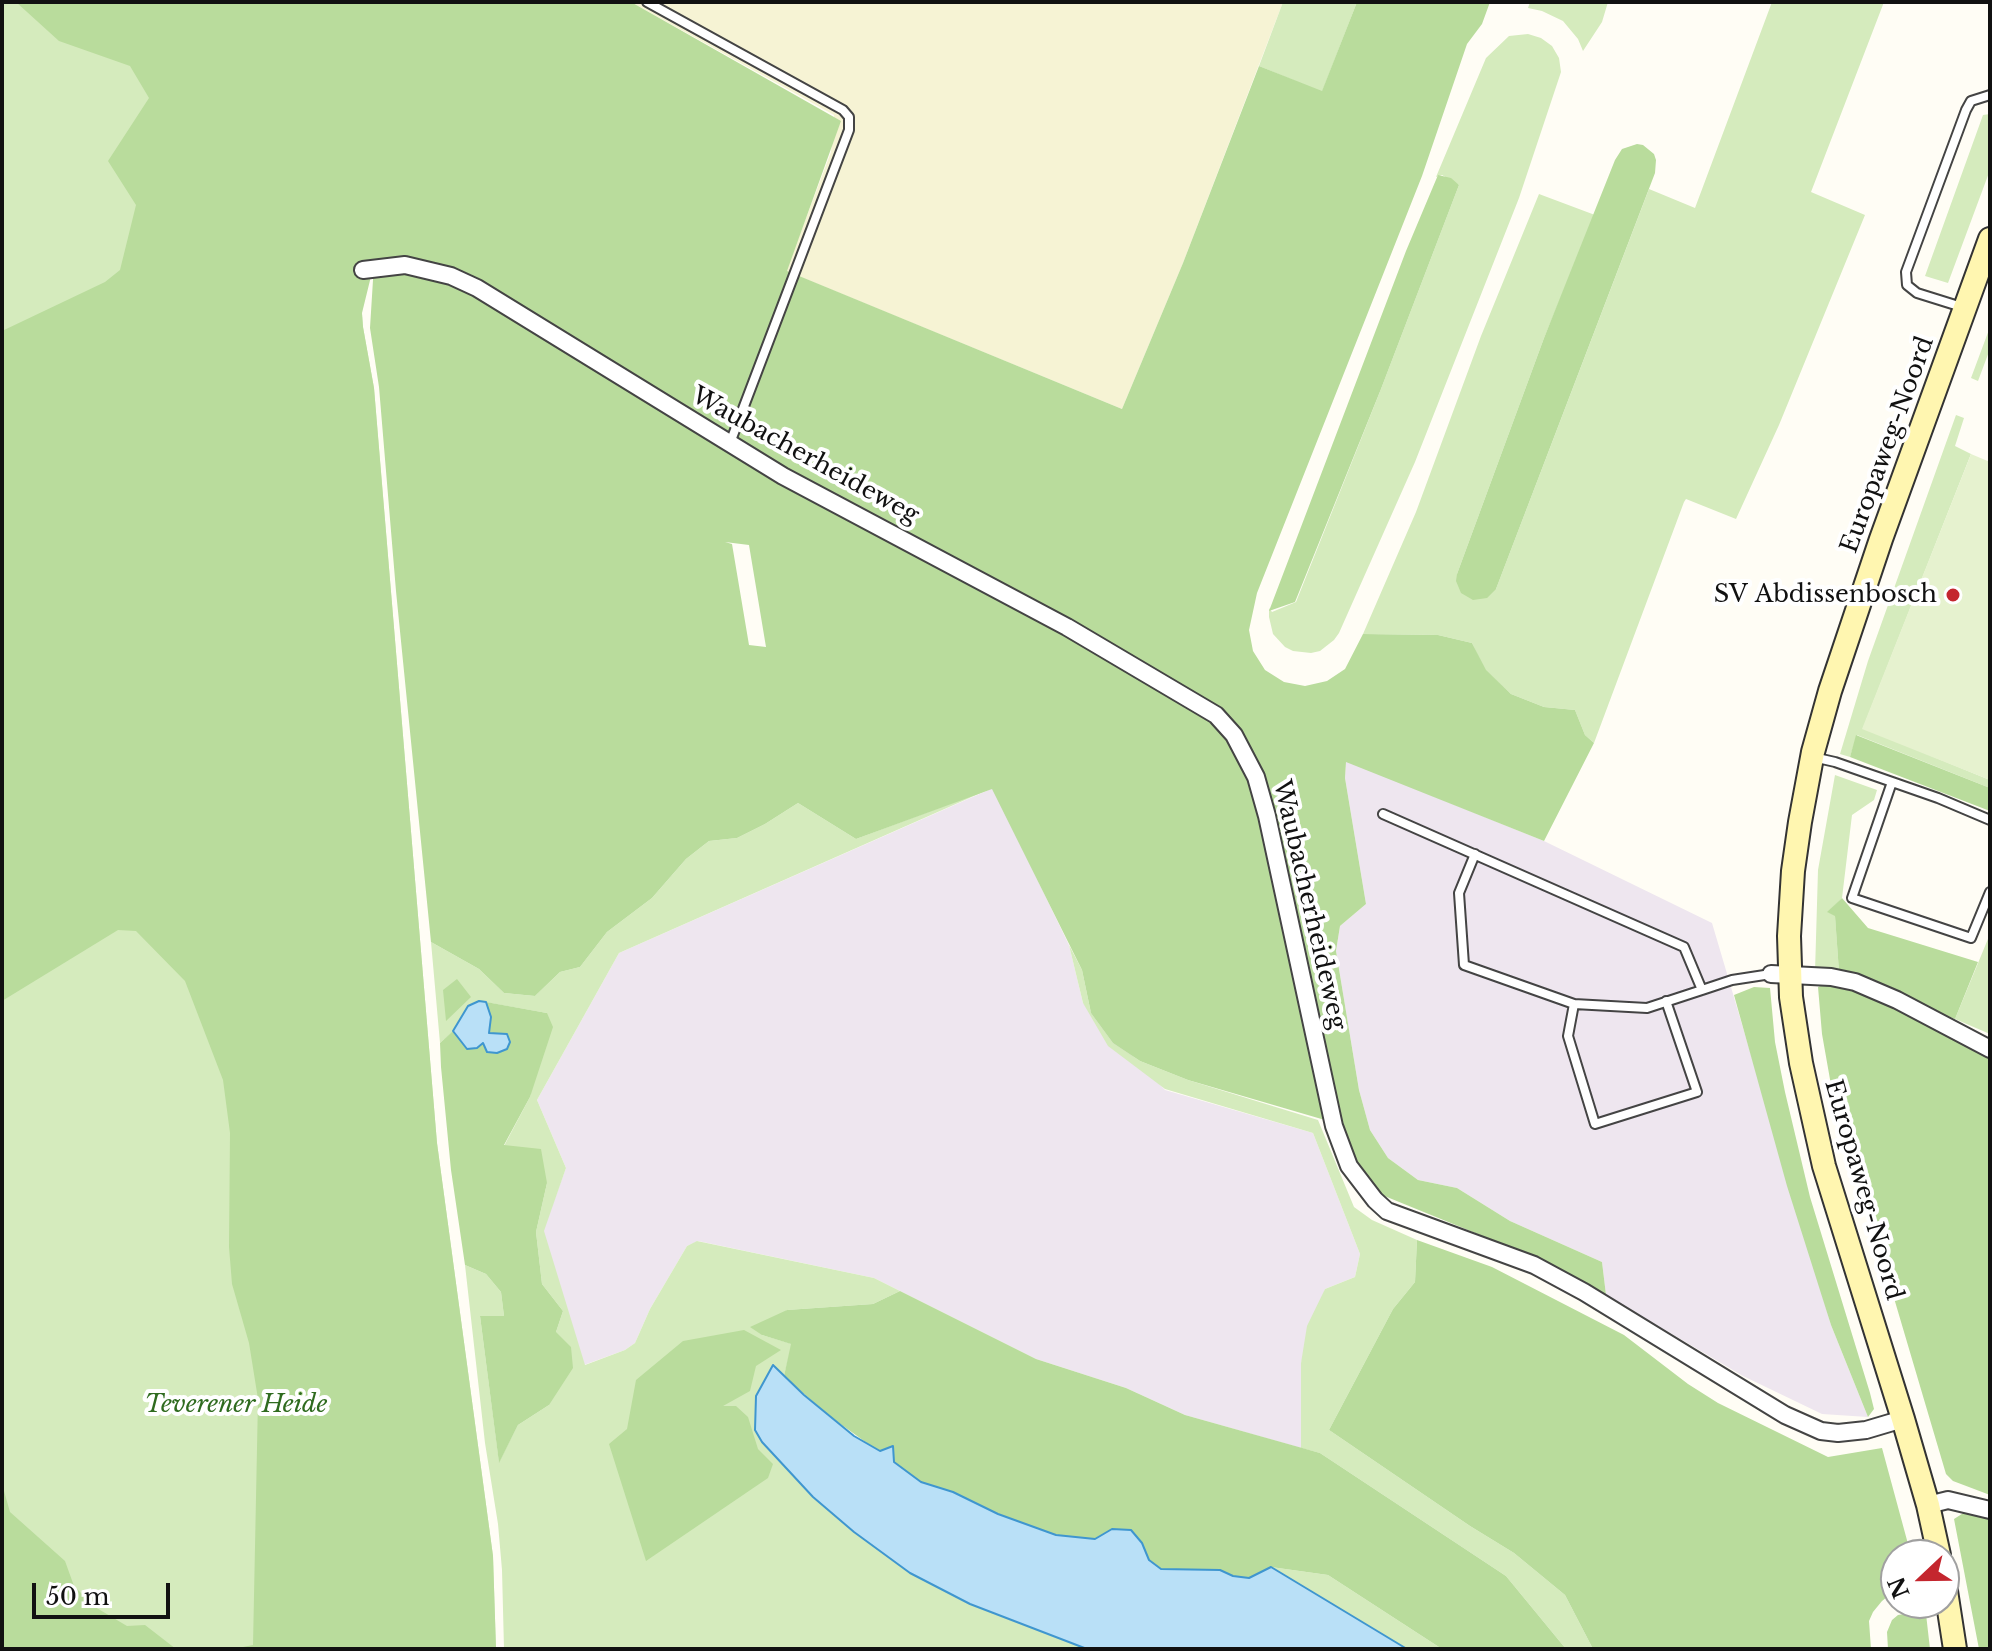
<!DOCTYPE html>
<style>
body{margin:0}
#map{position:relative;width:1992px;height:1651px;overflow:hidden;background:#fffdf5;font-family:"Libre Baskerville",serif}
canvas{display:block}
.frame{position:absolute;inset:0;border:4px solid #111;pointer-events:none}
.north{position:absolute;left:1880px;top:1539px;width:80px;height:80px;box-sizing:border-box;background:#fff;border:2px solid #a0a0a0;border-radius:50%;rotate:248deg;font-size:22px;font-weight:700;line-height:32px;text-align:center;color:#111}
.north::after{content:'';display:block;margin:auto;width:28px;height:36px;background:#c4262e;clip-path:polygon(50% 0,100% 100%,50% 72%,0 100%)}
.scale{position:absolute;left:32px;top:1583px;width:138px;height:36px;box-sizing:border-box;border:4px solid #111;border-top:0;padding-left:10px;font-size:24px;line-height:28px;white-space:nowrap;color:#111;-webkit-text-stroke:6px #fff;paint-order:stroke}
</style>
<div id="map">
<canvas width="1992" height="1651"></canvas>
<div class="frame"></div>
<div class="north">N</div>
<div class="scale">50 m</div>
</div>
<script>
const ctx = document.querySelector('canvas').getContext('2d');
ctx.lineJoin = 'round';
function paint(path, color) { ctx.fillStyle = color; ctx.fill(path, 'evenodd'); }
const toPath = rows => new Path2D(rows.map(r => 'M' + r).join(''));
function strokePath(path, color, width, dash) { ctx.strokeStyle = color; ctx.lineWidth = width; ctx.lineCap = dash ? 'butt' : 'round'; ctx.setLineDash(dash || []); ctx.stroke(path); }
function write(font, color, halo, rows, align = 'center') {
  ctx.font = font + ' "Libre Baskerville",serif'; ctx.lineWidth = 8; ctx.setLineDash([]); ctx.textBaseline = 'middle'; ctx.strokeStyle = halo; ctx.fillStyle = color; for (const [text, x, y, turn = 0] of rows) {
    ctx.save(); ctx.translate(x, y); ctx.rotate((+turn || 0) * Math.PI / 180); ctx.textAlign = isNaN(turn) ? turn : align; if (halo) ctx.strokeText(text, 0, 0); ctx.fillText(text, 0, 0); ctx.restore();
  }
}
const industrial = toPath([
 [1346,761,1544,841,1712,923,1831,1325,1868,1417,1822,1414,1743,1376,1606,1295,1602,1262,1510,1221,1457,1188,1418,1180,1388,1158,1370,1130,1359,1090,1336,951,1340,926,1366,904,1345,778],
 [993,788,1069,945,1083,1003,1165,1090,1313,1133,1360,1254,1355,1277,1325,1289,1301,1363,1301,1448,1185,1415,1126,1388,1036,1359,874,1278,698,1241,687,1246,650,1309,635,1343,625,1350,584,1365,543,1231,566,1168,537,1100,619,953]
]);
const farmland = toPath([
 [631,2,1283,2,1183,263,1122,409,786,271,831,152,834,115]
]);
const green = toPath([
 [2,2,329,2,352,186,363,327,374,388,437,1143,493,1556,496,1649,2,1649],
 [1283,2,1357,2,1322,92,1259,66],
 [1530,2,1608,2,1602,22,1583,51,1578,39,1563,21,1542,11,1528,8],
 [1772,2,1884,2,1811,192,1865,215,1779,425,1736,519,1686,499,1684,502,1594,743,1585,735,1575,710,1544,707,1511,694,1485,670,1472,643,1438,635,1363,634,1416,512,1481,336,1539,194,1595,215,1544,338,1457,574,1496,589,1649,189,1695,208],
 [1528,34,1541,38,1552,46,1559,58,1561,72,1519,198,1415,462,1339,633,1334,640,1320,651,1311,653,1293,651,1285,647,1273,634,1269,617,1269,608,1272,612,1296,602,1381,389,1459,185,1442,175,1436,177,1486,58,1509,36],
 [1990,114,1990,170,1948,283,1925,276,1983,115],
 [1990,327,1990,349,1978,381,1971,378],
 [1956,415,1964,418,1955,446,1971,454,1863,728,1990,780,1990,788,1857,735,1850,757,1840,754,1868,661],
 [1835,775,1877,790,1874,800,1852,815,1842,898,1828,912,1835,915,1839,972,1815,972,1818,870],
 [992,788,619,953,537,1100,566,1168,544,1231,585,1365,625,1350,635,1343,650,1309,687,1246,697,1241,874,1278,900,1291,873,1304,787,1310,762,1335,792,1344,784,1376,773,1366,762,1442,813,1498,910,1573,970,1604,1087,1649,504,1649,502,1570,498,1524,485,1443,465,1265,486,1274,501,1292,504,1316,480,1316,499,1462,518,1425,549,1405,556,1332,563,1311,542,1284,536,1232,547,1183,504,1146,530,1097,547,1013,479,1001,468,1006,457,1028,440,1043,431,942,479,969,504,993,535,996,560,972,580,967,607,932,652,898,686,859,709,841,737,838,765,824,798,803,856,839],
 [1990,934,1990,1034,1955,1019],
 [1069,945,1082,970,1091,1013,1113,1043,1140,1061,1188,1080,1318,1120,1354,1207,1372,1220,1417,1240,1415,1282,1393,1309,1329,1430,1470,1526,1514,1553,1565,1595,1593,1649,1566,1649,1506,1576,1320,1453,1301,1448,1301,1363,1307,1326,1325,1289,1355,1277,1360,1254,1313,1133,1165,1089,1108,1046,1083,1003],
 [1271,1567,1328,1575,1442,1649,1407,1649]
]);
const forest = toPath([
 [16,2,631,2,841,121,787,271,1122,409,1183,263,1259,66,1322,91,1357,2,1490,2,1482,24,1467,44,1422,176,1257,593,1249,630,1253,651,1265,670,1284,682,1305,686,1327,681,1345,669,1363,634,1438,635,1472,643,1486,670,1511,694,1544,707,1575,710,1585,735,1594,743,1544,841,1346,762,1345,778,1366,904,1340,926,1336,951,1359,1090,1370,1130,1388,1158,1418,1180,1457,1188,1510,1221,1602,1262,1606,1295,1544,1261,1382,1195,1368,1184,1358,1168,1342,1125,1188,1080,1140,1061,1113,1043,1091,1013,1082,970,992,789,856,839,798,803,765,824,737,838,709,841,686,859,652,898,607,932,580,967,560,972,535,996,504,993,479,969,431,942,396,591,379,387,370,328,374,264,362,313,363,327,374,388,437,1143,493,1556,496,1649,233,1649,253,1645,258,1399,249,1343,232,1284,229,1247,230,1133,223,1080,185,981,136,931,118,930,2,1001,2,331,105,282,120,270,136,205,108,161,149,98,130,66,59,41],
 [725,542,749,545,766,647,749,645,732,544],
 [1637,144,1643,145,1654,154,1656,160,1655,173,1496,589,1487,598,1473,600,1461,593,1456,581,1457,574,1544,338,1615,160,1622,149],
 [1438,175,1451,178,1459,185,1381,389,1295,602,1269,611,1406,251],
 [1856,735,1990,788,1990,811,1850,757],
 [1842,898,1868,928,1978,962,1955,1019,1839,972,1835,916,1827,912],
 [457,979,471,997,446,1021,443,990],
 [1829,982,1855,986,1990,1055,1990,1495,1953,1481,1946,1474,1831,1085,1822,1034,1818,987],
 [1754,987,1770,988,1775,1042,1785,1092,1810,1197,1870,1393,1874,1409,1868,1417,1831,1325,1787,1186,1734,995],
 [486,1002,547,1013,553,1027,530,1097,504,1145,541,1149,547,1183,536,1232,542,1284,563,1311,556,1332,571,1347,573,1368,549,1405,518,1425,499,1463,480,1316,504,1316,501,1292,486,1274,465,1265,451,1170,441,1067,440,1043,453,1031,467,1049,489,1033,491,1017],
 [1417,1240,1492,1267,1624,1335,1688,1384,1718,1403,1828,1457,1882,1448,1911,1555,1896,1555,1896,1590,1882,1601,1873,1612,1869,1621,1871,1649,1593,1649,1565,1595,1514,1553,1470,1526,1329,1430,1393,1309,1415,1282],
 [900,1291,1036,1359,1126,1388,1185,1415,1320,1453,1506,1576,1566,1649,1442,1649,1328,1575,1271,1567,1250,1578,1233,1576,1220,1570,1161,1569,1149,1560,1142,1543,1112,1529,1095,1539,1056,1535,998,1514,953,1492,921,1482,828,1415,784,1376,791,1344,762,1335,750,1327,787,1310,873,1304],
 [744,1330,781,1350,756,1366,750,1391,723,1406,736,1406,748,1417,758,1449,773,1464,768,1478,646,1561,609,1444,627,1429,636,1380,683,1341],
 [2,1484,10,1512,65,1561,74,1586,95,1607,127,1626,145,1625,176,1649,2,1649],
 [1965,1512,1990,1519,1990,1649,1979,1649,1954,1519],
 [1922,1611,1926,1614,1930,1649,1888,1649,1887,1632,1892,1620,1898,1615]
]);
const pitch = toPath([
 [1971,454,1990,462,1990,780,1862,729]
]);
const water = toPath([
 [479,1001,486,1002,491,1017,489,1033,507,1034,510,1042,507,1049,497,1053,487,1052,483,1043,477,1048,467,1049,453,1031,468,1006,479,1001],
 [773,1365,804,1395,854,1436,880,1451,893,1446,894,1462,921,1482,953,1492,998,1514,1056,1535,1095,1539,1112,1529,1131,1530,1142,1543,1149,1560,1161,1569,1220,1570,1233,1576,1249,1578,1271,1567,1407,1649,1087,1649,970,1604,910,1573,854,1532,813,1497,762,1442,755,1430,756,1396,773,1365]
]);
const lane = toPath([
 [647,2,843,110,849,117,849,130,730,443],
 [1965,308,1917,293,1907,285,1906,272,1966,110,1971,101,1990,95],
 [1813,757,1835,762,1938,798,1990,820],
 [1892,782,1852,898,1971,938,1990,892],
 [1383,814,1684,947,1702,990,1732,980,1771,974],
 [1475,854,1459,893,1464,965,1574,1004,1647,1008,1702,990],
 [1574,1004,1568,1036,1595,1124,1697,1092,1666,1001]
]);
const street = toPath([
 [363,270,405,265,451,276,477,288,783,476,1067,627,1216,715,1234,735,1256,777,1267,816,1334,1126,1349,1166,1375,1200,1387,1211,1534,1265,1584,1292,1785,1415,1821,1431,1838,1433,1866,1430,1903,1419],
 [1771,974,1831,977,1855,982,1897,1000,1990,1049],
 [1928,1505,1948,1500,1990,1510]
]);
const secondary = toPath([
 [1939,1555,1928,1505,1903,1419,1824,1166,1801,1063,1791,997,1789,936,1793,871,1800,822,1813,752,1830,691,1881,539,1990,239],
 [1944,1578,1955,1649]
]);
const markers = [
 [1953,595,8,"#c4262e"]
];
const streetNames = [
 ["Europaweg-Noord",1888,445,-70],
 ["Waubacherheideweg",805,456,29],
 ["Waubacherheideweg",1309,905,77],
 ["Europaweg-Noord",1863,1190,74]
];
const poiNames = [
 ["SV Abdissenbosch",1937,595]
];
const parkNames = [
 ["Teverener Heide",236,1405]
];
paint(industrial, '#eee6ef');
paint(farmland, '#f6f3d4');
paint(green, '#d5ebbd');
paint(forest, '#b9dc9c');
paint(pitch, '#e6f2cf');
paint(water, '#b9e0f7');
strokePath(water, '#3f96cf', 2);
strokePath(lane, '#444', 12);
strokePath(street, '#444', 20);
strokePath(secondary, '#333', 26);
strokePath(lane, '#fff', 8);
strokePath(street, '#fff', 16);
strokePath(secondary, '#fff6b0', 22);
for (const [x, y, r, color] of markers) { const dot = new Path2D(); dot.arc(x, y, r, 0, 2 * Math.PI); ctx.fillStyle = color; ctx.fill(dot); strokePath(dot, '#fff', 3); }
write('24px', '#111', '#fff', streetNames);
write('24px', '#111', '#fff', poiNames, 'right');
write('italic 24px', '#2f6b1f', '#fff', parkNames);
</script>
